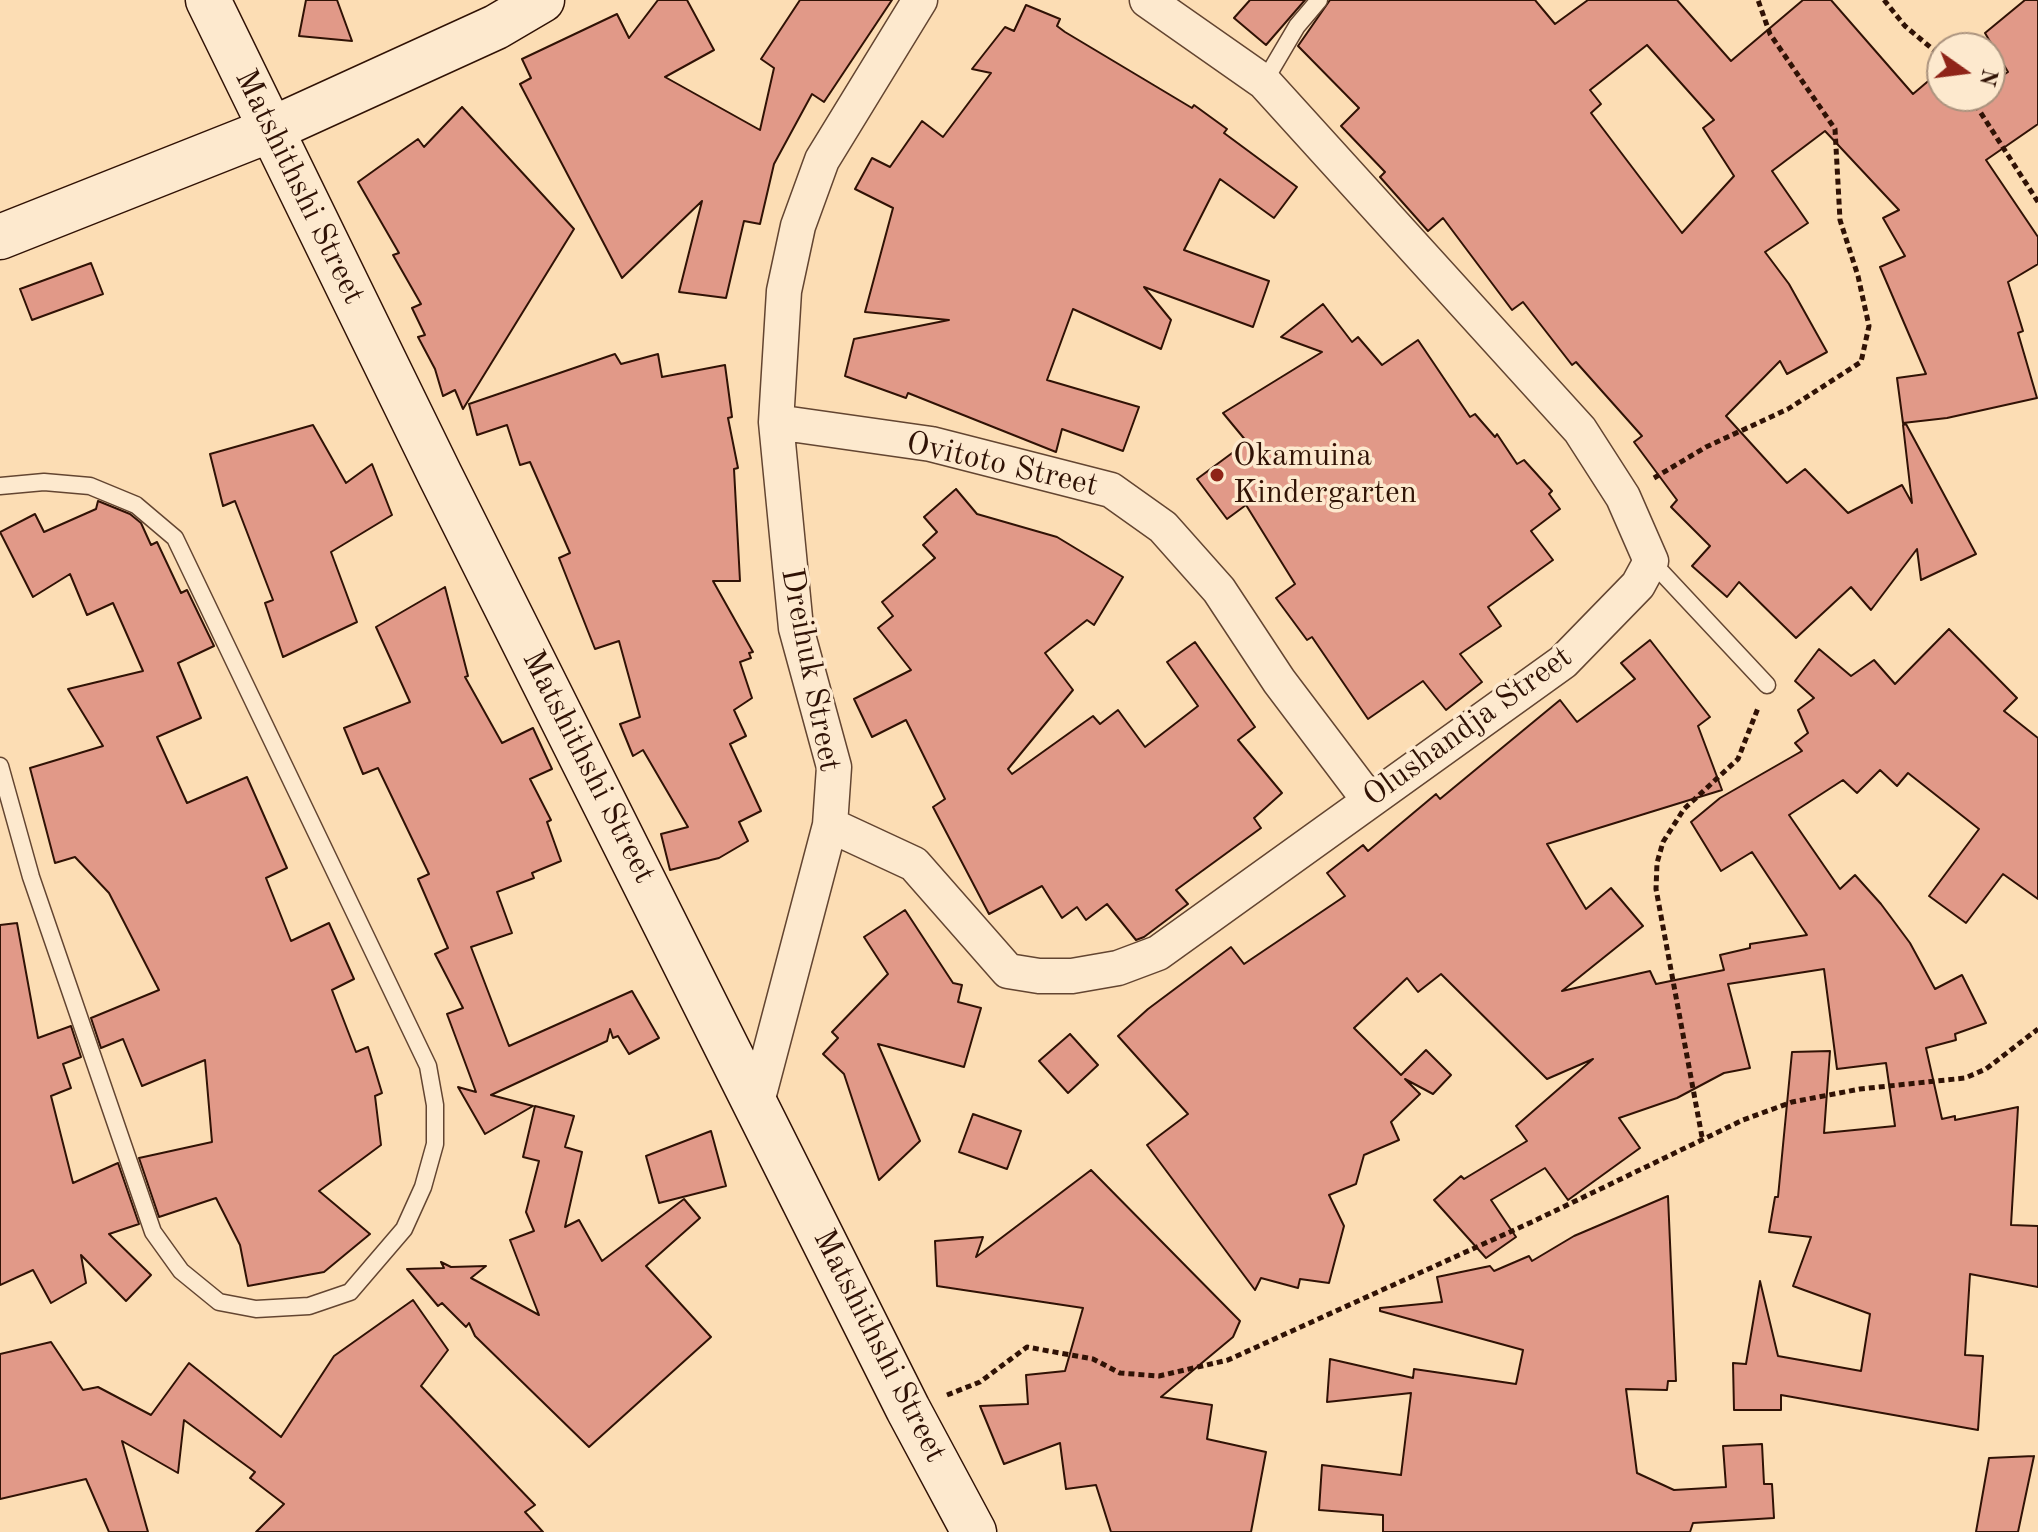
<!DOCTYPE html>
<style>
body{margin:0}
#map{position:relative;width:2038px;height:1532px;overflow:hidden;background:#fcddb4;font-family:"Old Standard TT",serif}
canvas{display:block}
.north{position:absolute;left:1926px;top:32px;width:80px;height:80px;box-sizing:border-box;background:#fde9ce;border:2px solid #ab937e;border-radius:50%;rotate:104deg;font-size:22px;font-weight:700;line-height:32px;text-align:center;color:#301205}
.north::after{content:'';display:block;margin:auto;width:28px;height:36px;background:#8f2418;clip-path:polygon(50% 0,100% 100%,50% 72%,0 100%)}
</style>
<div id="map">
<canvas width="2038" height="1532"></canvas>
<div class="north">N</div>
</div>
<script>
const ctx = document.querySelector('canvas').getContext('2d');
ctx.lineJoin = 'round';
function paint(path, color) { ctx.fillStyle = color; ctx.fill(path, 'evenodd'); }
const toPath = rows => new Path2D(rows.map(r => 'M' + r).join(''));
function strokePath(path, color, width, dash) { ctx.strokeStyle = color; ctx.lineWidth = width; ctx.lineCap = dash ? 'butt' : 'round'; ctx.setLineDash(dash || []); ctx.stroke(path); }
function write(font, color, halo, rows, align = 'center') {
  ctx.font = font + ' "Old Standard TT",serif'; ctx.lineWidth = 7; ctx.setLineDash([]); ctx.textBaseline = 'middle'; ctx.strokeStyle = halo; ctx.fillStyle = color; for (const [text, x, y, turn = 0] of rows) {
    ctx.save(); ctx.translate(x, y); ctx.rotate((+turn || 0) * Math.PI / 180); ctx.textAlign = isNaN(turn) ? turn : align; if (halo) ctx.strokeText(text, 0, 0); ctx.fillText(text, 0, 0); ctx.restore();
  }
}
const building = toPath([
 [306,0,337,0,352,41,299,36,306,0],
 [658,0,687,0,714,50,665,77,760,130,774,68,761,59,800,0,892,0,824,102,812,94,774,164,760,224,744,221,726,298,679,292,702,201,622,278,520,84,531,78,522,59,617,14,629,38,658,0],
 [1250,0,1305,0,1266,45,1234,18,1250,0],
 [1330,0,1535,0,1555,24,1588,0,1677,0,1731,61,1803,0,1831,0,1913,94,1933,77,1942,88,1942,96,1948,96,1957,107,1973,96,1990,96,1990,84,2008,72,1985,33,2025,0,2038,0,2038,124,1986,160,2038,237,2038,264,2008,282,2023,331,2018,333,2037,398,1947,418,1903,423,1897,378,1926,374,1880,267,1905,256,1883,218,1899,210,1825,131,1772,171,1808,223,1765,252,1789,284,1827,352,1787,374,1780,361,1726,416,1787,483,1805,469,1848,513,1902,485,1912,503,1903,425,1906,424,1976,554,1921,580,1917,549,1871,610,1851,587,1796,638,1739,582,1727,597,1692,566,1710,546,1671,507,1677,500,1634,442,1642,436,1576,362,1572,365,1523,302,1512,310,1443,218,1428,231,1380,177,1385,172,1341,126,1359,108,1298,46,1330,0],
 [1647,45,1714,120,1703,128,1734,176,1682,233,1591,113,1601,104,1590,90,1647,45],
 [1026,5,1060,19,1057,26,1065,32,1192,108,1194,105,1227,129,1224,133,1297,187,1274,218,1220,179,1184,250,1269,281,1253,327,1144,287,1171,320,1161,349,1073,309,1047,380,1139,407,1123,451,1062,429,1056,452,908,393,906,398,845,376,854,339,949,320,865,312,893,208,855,189,872,158,890,167,922,121,943,137,991,73,972,69,1005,27,1014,31,1026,5],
 [462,107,574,229,463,409,455,390,443,396,435,369,418,337,425,335,412,308,421,304,393,255,399,253,358,182,418,139,424,147,462,107],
 [91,263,103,294,32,320,20,289,91,263],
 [1323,304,1352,342,1358,337,1382,365,1418,340,1470,417,1475,414,1495,437,1497,434,1517,464,1524,460,1552,491,1549,494,1560,509,1531,531,1553,560,1488,607,1501,626,1460,654,1482,682,1446,710,1423,681,1368,719,1312,637,1307,640,1276,598,1295,584,1246,505,1227,519,1197,479,1247,442,1223,413,1322,352,1281,337,1323,304],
 [615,354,621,364,658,354,662,377,725,365,732,417,728,418,738,468,734,469,740,581,713,581,753,652,749,653,751,658,740,662,752,698,734,710,746,736,730,744,761,811,739,822,748,841,719,858,670,870,661,834,688,827,643,750,633,756,620,724,640,717,619,641,595,649,559,558,570,553,530,462,520,465,507,425,477,435,469,404,615,354],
 [313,425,346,483,372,464,392,515,331,552,357,622,283,657,265,603,273,600,235,501,223,506,210,454,313,425],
 [956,489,977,514,1057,537,1123,577,1094,625,1087,620,1045,653,1073,690,1008,769,1012,774,1093,716,1100,724,1118,710,1145,747,1198,706,1167,662,1195,642,1255,727,1238,740,1282,793,1254,818,1261,828,1176,890,1188,904,1144,937,1136,940,1107,904,1086,920,1077,907,1062,918,1042,886,989,914,933,807,945,799,906,720,872,737,854,699,911,670,878,628,893,616,882,602,935,558,923,545,937,532,924,517,956,489],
 [98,501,130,514,141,523,151,545,157,542,181,593,187,590,214,646,178,663,201,718,157,737,187,803,247,777,287,868,266,878,291,941,329,923,354,979,332,990,356,1052,368,1047,382,1093,375,1096,381,1145,319,1191,370,1234,324,1272,248,1286,240,1245,216,1198,159,1217,139,1158,212,1142,205,1060,142,1086,123,1039,101,1048,91,1018,159,990,109,893,75,857,55,863,30,768,103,746,68,689,143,671,113,603,87,615,70,574,33,597,0,532,35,514,44,532,96,509,98,501],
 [445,587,468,676,465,677,502,743,533,728,552,769,530,779,551,820,547,822,561,861,532,873,534,878,497,892,512,933,471,947,509,1046,632,991,659,1038,629,1054,618,1036,613,1038,610,1029,607,1041,491,1095,533,1106,485,1134,458,1087,476,1092,447,1014,463,1008,435,954,448,948,418,879,429,874,378,768,363,774,344,728,410,702,376,627,445,587],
 [1949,629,2017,698,2004,711,2038,738,2038,899,2003,874,1966,923,1929,896,1979,829,1908,773,1897,786,1880,770,1857,793,1843,780,1789,815,1840,889,1855,875,1881,904,1910,943,1935,989,1962,975,1986,1023,1955,1034,1956,1040,1926,1048,1942,1119,1955,1116,1955,1120,2018,1107,2011,1225,2038,1226,2038,1287,1970,1274,1965,1355,1983,1356,1978,1430,1781,1395,1781,1410,1734,1410,1733,1363,1746,1364,1760,1281,1778,1356,1861,1371,1870,1314,1793,1286,1811,1237,1769,1232,1775,1197,1778,1197,1792,1052,1830,1051,1824,1133,1895,1126,1886,1063,1837,1069,1824,969,1728,984,1750,1068,1724,1073,1677,1098,1619,1118,1640,1148,1568,1200,1545,1168,1491,1200,1516,1237,1486,1258,1434,1200,1461,1176,1464,1179,1527,1141,1516,1126,1593,1059,1547,1079,1441,974,1418,992,1407,978,1354,1028,1401,1075,1426,1050,1451,1075,1433,1094,1405,1079,1420,1094,1391,1122,1399,1140,1364,1155,1356,1184,1329,1195,1344,1226,1329,1283,1300,1279,1298,1288,1261,1278,1255,1290,1147,1145,1188,1114,1118,1036,1148,1009,1231,947,1244,964,1345,896,1327,873,1363,845,1368,851,1436,794,1440,799,1560,700,1577,722,1635,679,1621,663,1650,640,1710,717,1698,726,1722,790,1547,844,1586,909,1611,888,1643,926,1562,991,1650,971,1656,984,1724,970,1720,955,1750,948,1750,944,1807,935,1752,852,1721,871,1691,822,1720,798,1802,751,1795,743,1808,733,1798,710,1814,698,1795,681,1819,649,1851,676,1874,660,1895,684,1949,629],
 [905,910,953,983,962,985,958,1002,981,1008,964,1067,878,1044,920,1141,879,1180,844,1074,823,1054,838,1038,832,1032,888,974,864,937,905,910],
 [17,923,38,1038,71,1026,81,1057,63,1064,71,1088,51,1096,73,1183,118,1163,139,1224,109,1234,151,1275,126,1301,81,1255,86,1283,51,1303,33,1270,0,1285,0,925,17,923],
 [1070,1034,1098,1065,1068,1093,1039,1061,1070,1034],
 [535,1106,574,1116,565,1147,582,1152,565,1227,579,1220,602,1261,684,1199,700,1218,646,1266,711,1337,589,1447,475,1336,469,1323,466,1327,442,1303,438,1306,407,1269,444,1268,441,1262,451,1267,486,1266,471,1278,539,1315,510,1240,534,1231,526,1212,539,1161,523,1157,535,1106],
 [973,1114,1021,1131,1007,1169,959,1152,973,1114],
 [711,1131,726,1186,659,1203,646,1156,711,1131],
 [1091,1170,1240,1321,1233,1337,1161,1397,1212,1405,1207,1439,1266,1452,1251,1532,1111,1532,1096,1485,1066,1489,1060,1443,1004,1464,980,1406,1028,1404,1026,1375,1065,1371,1083,1308,937,1286,935,1241,983,1237,976,1257,1091,1170],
 [1668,1196,1676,1381,1668,1381,1667,1390,1626,1389,1637,1473,1674,1490,1726,1487,1723,1446,1762,1444,1764,1484,1772,1484,1774,1518,1693,1523,1690,1532,1383,1532,1383,1515,1319,1510,1322,1465,1401,1475,1411,1393,1327,1402,1330,1359,1413,1378,1414,1369,1516,1384,1523,1350,1380,1311,1380,1308,1442,1302,1437,1277,1490,1266,1494,1271,1529,1256,1532,1261,1574,1236,1668,1196],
 [413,1300,448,1350,421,1386,535,1505,525,1512,543,1532,256,1532,284,1504,250,1478,255,1472,184,1420,178,1473,122,1441,148,1532,109,1532,86,1479,0,1499,0,1354,51,1342,83,1390,98,1387,151,1415,189,1363,281,1437,334,1356,413,1300],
 [2034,1456,2018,1532,1976,1532,1989,1458,2034,1456]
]);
const path = toPath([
 [1884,0,1905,26,1942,57],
 [1970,96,2038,202],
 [1654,478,1706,447,1788,409,1861,362,1869,326,1858,276,1840,220,1835,129,1770,34,1758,0],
 [1702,1137,1656,889,1657,863,1663,842,1684,809,1738,759,1758,708],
 [947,1395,980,1382,1027,1347,1093,1359,1120,1373,1159,1376,1228,1360,1534,1221,1743,1120,1792,1102,1860,1089,1965,1078,1986,1069,2038,1029]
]);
const lane = toPath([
 [1264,82,1297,26,1319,0],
 [0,486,44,482,90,486,136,505,175,538,428,1066,435,1105,435,1144,423,1187,404,1229,350,1292,309,1306,256,1309,219,1302,181,1271,153,1232,31,877,0,766],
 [1651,561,1767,685]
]);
const street = toPath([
 [776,422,931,444,1111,490,1163,527,1219,590,1279,681,1369,800],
 [830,825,914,864,1008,971,1039,976,1072,976,1118,968,1158,953,1563,662,1638,585,1651,561,1623,497,1580,430,1264,82,1147,0],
 [757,1102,830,825,834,767,796,628,776,422,784,291,798,226,822,160,920,0]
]);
const secondary = toPath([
 [208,0,440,475,908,1409,974,1532],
 [0,237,270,130,496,27,542,0]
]);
const markers = [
 [1217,475,8,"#8f2418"]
];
const streetNames = [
 ["Matshithshi Street",299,187,64],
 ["Ovitoto Street",1002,465,13],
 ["Dreihuk Street",810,670,79],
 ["Olushandja Street",1468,727,-36],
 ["Matshithshi Street",588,767,63],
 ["Matshithshi Street",879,1346,63]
];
const poiNames = [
 ["Okamuina",1233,457],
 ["Kindergarten",1233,494]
];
paint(building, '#e19988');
strokePath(building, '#301205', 2);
strokePath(lane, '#634531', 19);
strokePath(street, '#634531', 37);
strokePath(secondary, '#301205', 47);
strokePath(path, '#301205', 5, [6, 4]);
strokePath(lane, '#fde9ce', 16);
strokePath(street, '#fde9ce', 34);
strokePath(secondary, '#fde9ce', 44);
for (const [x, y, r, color] of markers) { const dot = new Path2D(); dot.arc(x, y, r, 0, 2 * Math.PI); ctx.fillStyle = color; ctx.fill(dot); strokePath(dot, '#fde9ce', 3); }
write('32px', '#301205', '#fde9ce', streetNames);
write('32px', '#301205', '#fde9ce', poiNames, 'left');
</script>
